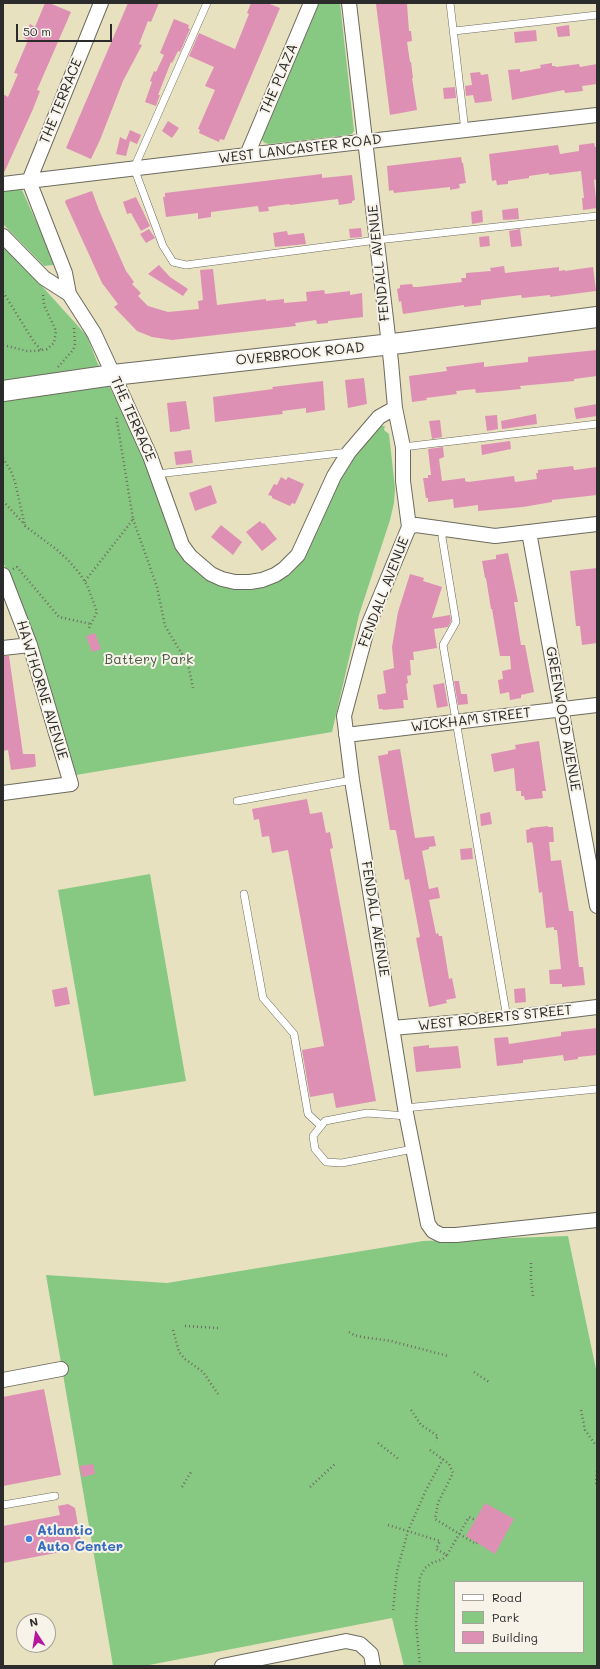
<!DOCTYPE html>
<style>
body{margin:0}
#map{position:relative;width:600px;height:1669px;overflow:hidden;background:#e7e1bf;font-family:Mali,sans-serif}
canvas{display:block}
.frame{position:absolute;inset:0;border:4px solid #2b2b2b;pointer-events:none}
.legend{position:absolute;left:454px;top:1581px;width:130px;height:72px;box-sizing:border-box;background:#f7f3e8;border:1px solid #a5a39c;margin:0;padding:5px 7px;list-style:none;font-size:12px;color:#2b2b2b}
.legend li{display:flex;align-items:center;gap:8px;height:20px}
.legend b{width:20px;border:1px solid #a5a39c}
.north{position:absolute;left:16px;top:1613px;width:40px;height:40px;box-sizing:border-box;background:#f7f3e8;border:1px solid #a5a39c;border-radius:50%;rotate:348deg;font-size:11px;font-weight:700;line-height:16px;text-align:center;color:#2b2b2b}
.north::after{content:'';display:block;margin:auto;width:14px;height:18px;background:#b5179e;clip-path:polygon(50% 0,100% 100%,50% 72%,0 100%)}
.scale{position:absolute;left:16px;top:24px;width:96px;height:18px;box-sizing:border-box;border:2px solid #2b2b2b;border-top:0;padding-left:5px;font-size:12px;line-height:14px;white-space:nowrap;color:#2b2b2b;-webkit-text-stroke:3px #f7f3e8;paint-order:stroke}
</style>
<div id="map">
<canvas width="600" height="1669"></canvas>
<div class="frame"></div>
<ul class="legend">
<li><b style="height:5px;background:#fff"></b>Road</li>
<li><b style="height:11px;background:#87c983"></b>Park</li>
<li><b style="height:11px;background:#dd90b4"></b>Building</li>
</ul>
<div class="north">N</div>
<div class="scale">50 m</div>
</div>
<script>
const ctx = document.querySelector('canvas').getContext('2d');
ctx.lineJoin = 'round';
function paint(path, color) { ctx.fillStyle = color; ctx.fill(path, 'evenodd'); }
const toPath = rows => new Path2D(rows.map(r => 'M' + r).join(''));
function strokePath(path, color, width, dash) { ctx.strokeStyle = color; ctx.lineWidth = width; ctx.lineCap = dash ? 'butt' : 'round'; ctx.setLineDash(dash || []); ctx.stroke(path); }
function write(font, color, halo, rows, align = 'center') {
  ctx.font = font + ' Mali,sans-serif'; ctx.lineWidth = 4; ctx.setLineDash([]); ctx.textBaseline = 'middle'; ctx.strokeStyle = halo; ctx.fillStyle = color; for (const [text, x, y, turn = 0] of rows) {
    ctx.save(); ctx.translate(x, y); ctx.rotate((+turn || 0) * Math.PI / 180); ctx.textAlign = isNaN(turn) ? turn : align; if (halo) ctx.strokeText(text, 0, 0); ctx.fillText(text, 0, 0); ctx.restore();
  }
}
const green = toPath([
 [319,3,340,3,354,131,352,134,348,135,269,144,265,143,262,140,262,135],
 [17,188,22,190,54,261,53,265,44,266,3,224,3,190],
 [3,246,40,284,87,336,97,362,139,445,177,545,214,581,281,578,355,455,376,429,381,426,385,426,384,430,389,434,395,488,394,503,390,520,359,615,332,732,76,775,36,639,3,562],
 [150,874,186,1081,94,1096,58,890],
 [568,1236,597,1374,597,1666,404,1666,392,1618,144,1666,113,1666,46,1275,167,1283,423,1241],
 [455,1582,583,1582,583,1652,455,1652]
]);
const building = toPath([
 [45,3,49,3,71,12,37,90,40,91,33,109,3,175,3,94,8,97,18,74,14,73,28,40,24,38,30,24,35,27],
 [128,3,159,3,151,22,148,21,139,44,142,45,123,81,100,140,91,159,66,148],
 [251,3,267,3,280,8,224,140,220,139,219,142,199,133,200,130,198,129,215,90,205,86,214,67,189,56,199,33,235,49,249,14,247,13],
 [384,3,407,4,409,31,411,31,412,41,407,42,410,62,411,62,413,78,412,78,417,110,390,115,376,4],
 [174,19,189,25,188,28,190,29,180,52,178,51,172,63,171,62,158,95,160,95,156,106,145,102,152,82,150,81,154,71,156,72,164,55,160,53],
 [569,25,570,36,558,37,556,27],
 [536,30,537,41,515,43,514,32],
 [552,63,552,66,555,66,556,67,579,64,580,67,597,64,597,84,582,86,583,91,565,93,564,90,512,100,508,70,520,69,520,72,541,68,540,65],
 [480,72,481,75,488,74,492,101,475,103,473,95,466,96,465,86,472,85,470,73],
 [455,87,456,98,444,99,443,88],
 [168,121,179,128,172,138,162,131],
 [130,130,141,135,137,144,130,141,126,156,116,154,120,137,126,140],
 [594,143,595,147,597,147,597,179,594,180,597,208,583,210,582,198,584,198,581,171,549,175,549,173,529,176,529,178,508,181,508,184,497,185,496,180,492,181,489,154,558,145,560,154,579,151,579,145],
 [461,157,462,163,463,163,466,183,459,184,460,188,450,190,450,187,394,193,393,190,389,191,387,166],
 [322,174,322,178,352,175,355,200,352,201,352,203,339,205,338,199,290,205,289,204,268,207,269,211,259,212,258,206,211,212,211,217,198,219,198,213,166,217,163,197,165,197,165,193],
 [92,191,99,210,114,244,126,271,134,282,132,284,141,293,138,296,148,306,168,312,199,309,198,301,203,300,200,270,213,269,217,305,266,299,266,301,284,299,284,303,307,301,306,292,324,290,325,294,350,291,350,295,362,293,363,317,328,321,328,323,317,324,316,320,295,323,296,326,172,340,152,337,137,331,114,307,118,304,102,283,65,202,66,200],
 [136,197,150,226,141,231,131,213,127,214,123,202],
 [518,208,519,219,503,220,502,210],
 [482,210,483,222,472,224,471,212],
 [361,228,362,237,350,238,349,229],
 [149,229,155,238,146,243,140,234],
 [520,229,522,246,511,247,509,231],
 [287,231,288,235,304,233,306,244,275,247,273,233],
 [489,236,490,246,480,247,479,237],
 [159,265,170,277,188,289,183,296,148,274],
 [504,266,505,273,559,267,559,271,565,270,565,271,593,267,596,291,550,297,550,295,522,298,521,295,481,300,481,305,464,307,464,305,403,314,401,301,399,302,397,289,400,288,400,285,412,284,413,287,418,287,462,282,461,278,466,278,466,273,491,271,490,268],
 [597,350,597,376,574,379,574,381,520,386,521,389,501,391,476,393,475,389,456,391,457,394,426,398,427,400,412,402,409,376,447,371,446,367,484,362,484,367,528,362,528,357],
 [364,378,367,404,348,408,345,380],
 [323,381,325,410,306,413,306,408,282,411,283,414,215,422,213,397,273,389,272,387],
 [186,401,190,429,181,430,181,431,170,432,167,403],
 [597,404,597,416,576,419,574,408],
 [536,414,537,424,502,429,501,421],
 [497,415,498,429,487,431,485,416],
 [440,420,442,437,432,439,429,421],
 [510,441,511,449,482,455,481,445],
 [443,447,444,457,439,459,442,481,465,478,465,481,468,482,514,476,515,482,537,479,536,473,538,473,538,470,573,466,574,470,597,467,597,495,552,500,552,502,523,507,478,511,478,505,454,508,453,499,428,502,428,498,426,498,423,478,428,478,428,475,431,475,428,449],
 [191,450,193,463,176,465,174,452],
 [281,477,286,480,288,477,304,484,295,504,292,503,290,506,272,498,272,496,268,495,274,484,277,485],
 [211,485,217,503,195,511,189,493],
 [260,521,263,524,264,523,277,539,262,551,246,532],
 [221,525,242,542,233,555,211,537],
 [508,553,518,602,514,602,521,645,525,645,534,692,521,695,521,698,510,700,509,692,500,694,498,680,503,679,502,671,511,669,510,656,500,656,492,609,491,609,486,578,485,578,482,561,496,559,496,555],
 [597,568,597,643,582,645,580,626,576,626,570,571],
 [410,574,424,578,423,581,442,587,432,618,450,615,451,621,448,627,434,629,437,648,413,652,414,660,410,660,411,675,407,676,408,683,406,684,408,700,403,700,404,708,383,710,383,709,379,709,377,695,386,693,383,671,394,668,392,647,398,612],
 [95,633,101,649,92,652,86,636],
 [3,656,9,656,23,754,35,754,36,766,34,767,11,770,8,750,3,751],
 [454,681,459,681,461,694,467,694,468,704,458,705],
 [444,683,448,706,437,708,433,685],
 [539,741,546,791,542,791,543,798,525,800,524,796,521,796,521,791,516,791,514,768,494,772,491,754,516,749,515,745],
 [400,749,415,838,434,836,436,846,429,847,429,849,422,851,429,889,438,887,440,898,429,900,436,934,438,933,439,936,442,936,449,979,452,978,456,998,446,1000,447,1003,429,1007,416,938,420,937,409,879,405,880,396,831,395,830,390,830,378,756,388,754,388,751],
 [307,799,310,814,322,812,326,833,330,832,333,848,330,849,376,1101,336,1108,333,1093,310,1097,302,1050,324,1046,288,850,272,853,269,836,262,837,259,819,254,820,252,809],
 [490,812,492,824,481,826,480,814],
 [548,826,548,827,553,827,554,842,549,842,551,861,561,860,569,911,573,911,579,967,583,967,585,985,562,987,562,984,550,984,549,970,561,969,557,930,554,930,554,927,546,928,542,892,539,893,533,846,532,842,527,843,526,830,530,829,530,828],
 [472,848,473,859,461,860,460,849],
 [67,987,70,1004,55,1007,52,990],
 [525,988,526,1002,515,1003,514,989],
 [597,1028,597,1055,578,1057,578,1059,564,1061,563,1055,523,1060,523,1063,497,1066,494,1038,508,1037,509,1044,561,1036,561,1032],
 [429,1045,429,1048,458,1046,461,1068,416,1072,413,1047],
 [44,1389,61,1475,3,1486,3,1397],
 [93,1464,95,1474,82,1477,80,1466],
 [485,1503,514,1519,495,1554,466,1536],
 [68,1504,75,1508,82,1548,3,1563,3,1526,60,1515,58,1506]
]);
const path = toPath([
 [3,292,34,342,42,351],
 [3,345,27,351,37,351,47,349,54,343,56,331,44,305,43,293],
 [58,367,73,350,75,344,74,328],
 [3,458,11,471,15,482,25,526,56,549,68,560,80,574,87,585,97,612,89,628],
 [3,501,25,525],
 [133,519,157,587,165,626,188,664,193,688],
 [13,569,17,567,59,617,91,624],
 [85,581,128,526,133,519,116,415],
 [531,1263,531,1280,533,1296],
 [185,1326,218,1328],
 [173,1330,179,1352,185,1359,203,1372,218,1394],
 [349,1332,354,1335,362,1337,391,1341,448,1356],
 [474,1372,489,1382],
 [411,1410,421,1425,438,1436,435,1441],
 [581,1410,585,1430,595,1444],
 [378,1443,400,1460],
 [430,1450,449,1464,453,1473,438,1503,435,1519,476,1544,477,1543],
 [596,1484,597,1471],
 [182,1487,191,1472],
 [310,1487,336,1463],
 [388,1525,440,1541,436,1549,447,1555,469,1517,475,1520],
 [393,1610,397,1571,408,1531,426,1490,443,1459],
 [420,1666,416,1623,420,1577,425,1568,432,1563,443,1559,447,1555]
]);
const lane = toPath([
 [207,3,134,168,163,246,173,262,186,265,377,240,597,216],
 [450,3,465,131],
 [454,31,597,15],
 [403,447,597,424],
 [157,474,349,452],
 [444,530,442,537,456,622,443,645,507,1018],
 [237,801,352,780],
 [244,894,263,998,294,1034,308,1114,321,1126],
 [405,1108,597,1089],
 [407,1116,367,1113,325,1121,313,1136,315,1149,326,1162,342,1163,413,1149],
 [3,1505,55,1496]
]);
const street = toPath([
 [101,3,29,181,65,273,69,294,94,333,107,361,150,456,177,531,182,545,190,556,211,574,222,579,235,582,250,582,262,580,275,575,284,569,298,555,334,476,349,452,379,417,395,408],
 [349,3,391,362,395,408,403,447,403,481,409,527,368,626,344,716,352,780,405,1108,428,1224,433,1231,441,1235,456,1235,597,1220],
 [247,155,311,3],
 [3,184,247,155,597,115],
 [3,236,44,278,69,294],
 [409,527,416,525,495,536,597,524],
 [529,532,597,906],
 [3,575,30,645,71,784,3,793],
 [3,648,30,645],
 [346,735,597,705],
 [392,1028,507,1018,597,1007],
 [3,1380,61,1369],
 [222,1666,346,1641,360,1644,371,1654,373,1666]
]);
const secondary = toPath([
 [3,391,113,375,401,343,597,317]
]);
const markers = [
 [29,1539,4,"#3f7fe0"]
];
const streetNames = [
 ["THE PLAZA",279,79,-67],
 ["THE TERRACE",61,101,-68],
 ["WEST LANCASTER ROAD",300,149,-7],
 ["FENDALL AVENUE",379,263,-96],
 ["OVERBROOK ROAD",300,354,-6],
 ["THE TERRACE",133,419,66],
 ["FENDALL AVENUE",384,592,-69],
 ["HAWTHORNE AVENUE",42,690,73],
 ["GREENWOOD AVENUE",563,719,80],
 ["WICKHAM STREET",471,720,-7],
 ["FENDALL AVENUE",375,919,81],
 ["WEST ROBERTS STREET",495,1018,-6]
];
const parkNames = [
 ["Battery Park",149,660]
];
const shopNames = [
 ["Atlantic",37,1531],
 ["Auto Center",37,1547]
];
paint(green, '#87c983');
paint(building, '#dd90b4');
strokePath(lane, '#6d6b5f', 8);
strokePath(street, '#6d6b5f', 16);
strokePath(secondary, '#6d6b5f', 22);
strokePath(path, '#6d6b5f', 2.5, [1, 3]);
strokePath(lane, '#fff', 7);
strokePath(street, '#fff', 14);
strokePath(secondary, '#fff', 20);
for (const [x, y, r, color] of markers) { const dot = new Path2D(); dot.arc(x, y, r, 0, 2 * Math.PI); ctx.fillStyle = color; ctx.fill(dot); strokePath(dot, '#f7f3e8', 1.5); }
write('14px', '#2b2b2b', '#f7f3e8', streetNames);
write('14px', '#475a45', '#f7f3e8', parkNames);
write('bold 14px', '#366cbe', '#f7f3e8', shopNames, 'left');
</script>
